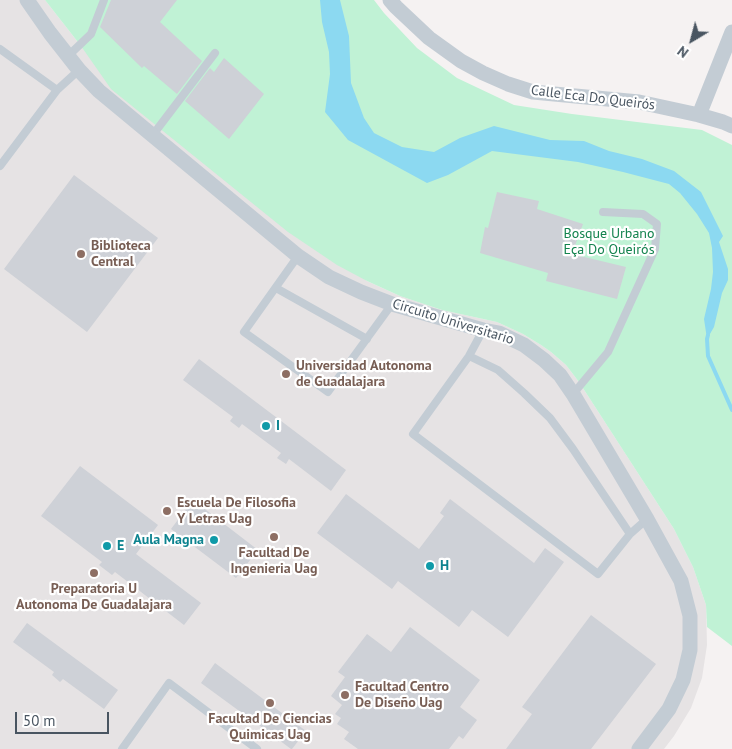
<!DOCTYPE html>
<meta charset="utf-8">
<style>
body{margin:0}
#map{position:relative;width:732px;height:749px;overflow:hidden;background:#f5f2f2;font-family:"PT Sans",sans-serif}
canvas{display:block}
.north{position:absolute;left:667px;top:15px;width:50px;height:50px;-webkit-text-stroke:4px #fff;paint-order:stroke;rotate:217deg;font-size:14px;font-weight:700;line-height:20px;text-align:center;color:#495561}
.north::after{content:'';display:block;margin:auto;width:18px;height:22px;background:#495561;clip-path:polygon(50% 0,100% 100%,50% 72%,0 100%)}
.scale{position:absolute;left:15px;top:712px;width:94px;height:22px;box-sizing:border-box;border:2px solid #495561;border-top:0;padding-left:6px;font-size:15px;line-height:18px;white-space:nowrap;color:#495561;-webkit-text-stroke:4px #fff;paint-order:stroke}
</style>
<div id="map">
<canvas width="732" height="749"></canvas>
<div class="north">N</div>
<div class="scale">50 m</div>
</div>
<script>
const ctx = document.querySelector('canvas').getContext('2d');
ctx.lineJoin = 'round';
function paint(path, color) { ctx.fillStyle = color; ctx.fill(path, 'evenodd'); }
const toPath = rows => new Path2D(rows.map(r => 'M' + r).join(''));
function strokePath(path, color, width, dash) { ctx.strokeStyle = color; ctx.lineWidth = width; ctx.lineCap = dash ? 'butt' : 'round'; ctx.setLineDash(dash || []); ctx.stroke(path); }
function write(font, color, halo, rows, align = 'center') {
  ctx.font = font + ' "PT Sans",sans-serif'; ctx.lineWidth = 4.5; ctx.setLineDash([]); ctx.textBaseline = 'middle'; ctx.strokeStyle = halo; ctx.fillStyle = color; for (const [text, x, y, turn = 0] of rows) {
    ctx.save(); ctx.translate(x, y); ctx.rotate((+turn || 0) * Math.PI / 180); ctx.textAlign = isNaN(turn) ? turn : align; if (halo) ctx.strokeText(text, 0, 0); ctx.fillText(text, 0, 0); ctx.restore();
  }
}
const education = toPath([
 [0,0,45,0,81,46,367,281,400,296,442,310,497,322,523,334,541,345,551,352,566,365,579,382,674,529,693,567,706,605,707,645,702,678,691,708,674,736,664,749,0,749]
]);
const green = toPath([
 [45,0,374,0,384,13,417,48,457,78,514,105,572,114,702,130,732,145,732,646,707,627,706,605,693,567,674,529,579,382,566,365,551,352,541,345,523,334,497,322,442,310,400,296,367,281,337,265,288,232,111,89,81,46]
]);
const water = toPath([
 [320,0,340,0,349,36,351,83,364,118,374,133,402,147,434,152,460,138,494,126,550,140,584,141,609,151,642,159,674,171,701,192,723,236,719,242,728,269,728,280,722,293,714,327,707,339,704,319,711,289,713,272,712,248,709,233,697,214,680,193,669,184,623,172,578,162,492,151,448,175,427,183,348,140,325,112,330,74,329,52,322,22]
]);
const stream = toPath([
 [708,335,707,339,708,356,732,410]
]);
const building = toPath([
 [111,0,177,0,160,22,202,61,177,94,144,66,142,68,100,27],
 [224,58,264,94,229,139,185,101,210,68,214,72],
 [74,175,158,238,87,332,4,269],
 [497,192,539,201,537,209,583,224,572,254,626,267,617,299,546,281,548,273,480,253,485,227,488,228],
 [199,359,346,470,331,491,289,459,286,464,277,458,281,453,242,424,239,428,230,421,233,417,183,380],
 [80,466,158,525,136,554,201,603,184,625,115,572,112,575,99,565,102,562,41,516],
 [346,494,419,549,444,516,440,513,450,499,534,563,545,548,564,562,508,637,472,610,459,627,398,581,392,589,317,533],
 [193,500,258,550,236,578,171,529],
 [591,615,656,664,591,749,506,749,532,714,522,707],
 [27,623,118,690,104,709,63,679,60,682,52,675,54,672,13,642],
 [410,627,480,680,460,707,477,720,463,739,459,736,449,749,358,749,344,739,349,732,337,724,341,718,335,714,342,705,331,696,345,677,338,672,367,634,391,652],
 [215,663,306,731,292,749,291,749,251,719,248,722,240,716,242,713,201,683]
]);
const service = toPath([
 [0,49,57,90],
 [68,56,91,34,104,0],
 [152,136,215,53],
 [0,166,57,90,79,70],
 [298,256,244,332,328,392,392,304],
 [276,288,367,339],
 [469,356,498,370,524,393,550,418,573,449,630,534,598,574,413,434,469,356,483,330],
 [573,394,608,352,655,249,657,224,643,214,603,212],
 [630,534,647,519],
 [122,749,169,683,257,749]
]);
const minor = toPath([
 [27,0,50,33,79,70,99,91,298,256,329,277,361,292,392,304,483,330,499,333,524,345,544,360,560,375,573,394,647,519,681,581,690,616,690,650,683,680,669,709,639,749],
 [390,0,396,7,429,38,461,61,483,73,508,84,533,92,639,102,699,115,723,122,732,126],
 [699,115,732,32]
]);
const markers = [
 [81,254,5,"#8d6e63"],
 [286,374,5,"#8d6e63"],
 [266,426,5,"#0f9aa8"],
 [167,511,5,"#8d6e63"],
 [274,537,5,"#8d6e63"],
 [214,540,5,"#0f9aa8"],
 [107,546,5,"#0f9aa8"],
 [430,566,5,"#0f9aa8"],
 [94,573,5,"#8d6e63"],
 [345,695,5,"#8d6e63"],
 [270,703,5,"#8d6e63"]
];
const streetNames = [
 ["Calle Eca Do Queirós",593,98,7],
 ["Circuito Universitario",453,322,17]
];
const parkNames = [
 ["Bosque Urbano",609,234],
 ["Eça Do Queirós",609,250]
];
const educationNames = [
 ["Biblioteca",91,246],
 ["Central",91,262],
 ["Universidad Autonoma",296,366],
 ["de Guadalajara",296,382],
 ["Escuela De Filosofia",177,503],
 ["Y Letras Uag",177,519],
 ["Facultad De",274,553,"center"],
 ["Ingenieria Uag",274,569,"center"],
 ["Preparatoria U",94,589,"center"],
 ["Autonoma De Guadalajara",94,605,"center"],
 ["Facultad Centro",355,687],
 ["De Diseño Uag",355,703],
 ["Facultad De Ciencias",270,719,"center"],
 ["Quimicas Uag",270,735,"center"]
];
const cultureNames = [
 ["I",276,426],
 ["Aula Magna",204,540,"right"],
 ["E",117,546],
 ["H",440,566]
];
paint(education, '#e6e3e4');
paint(green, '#c0f2d5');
paint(water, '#8cd9f1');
strokePath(stream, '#8cd9f1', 4);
paint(building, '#ced1d7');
strokePath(service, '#c3ccd4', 8);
strokePath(minor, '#c3ccd4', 15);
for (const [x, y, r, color] of markers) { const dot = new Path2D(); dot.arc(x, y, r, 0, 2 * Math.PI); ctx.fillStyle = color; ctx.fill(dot); strokePath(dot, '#fff', 2); }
write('14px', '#495561', '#fff', streetNames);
write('14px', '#13834e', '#fff', parkNames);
write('bold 14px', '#785e54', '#fff', educationNames, 'left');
write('bold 14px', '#0d838f', '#fff', cultureNames, 'left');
</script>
